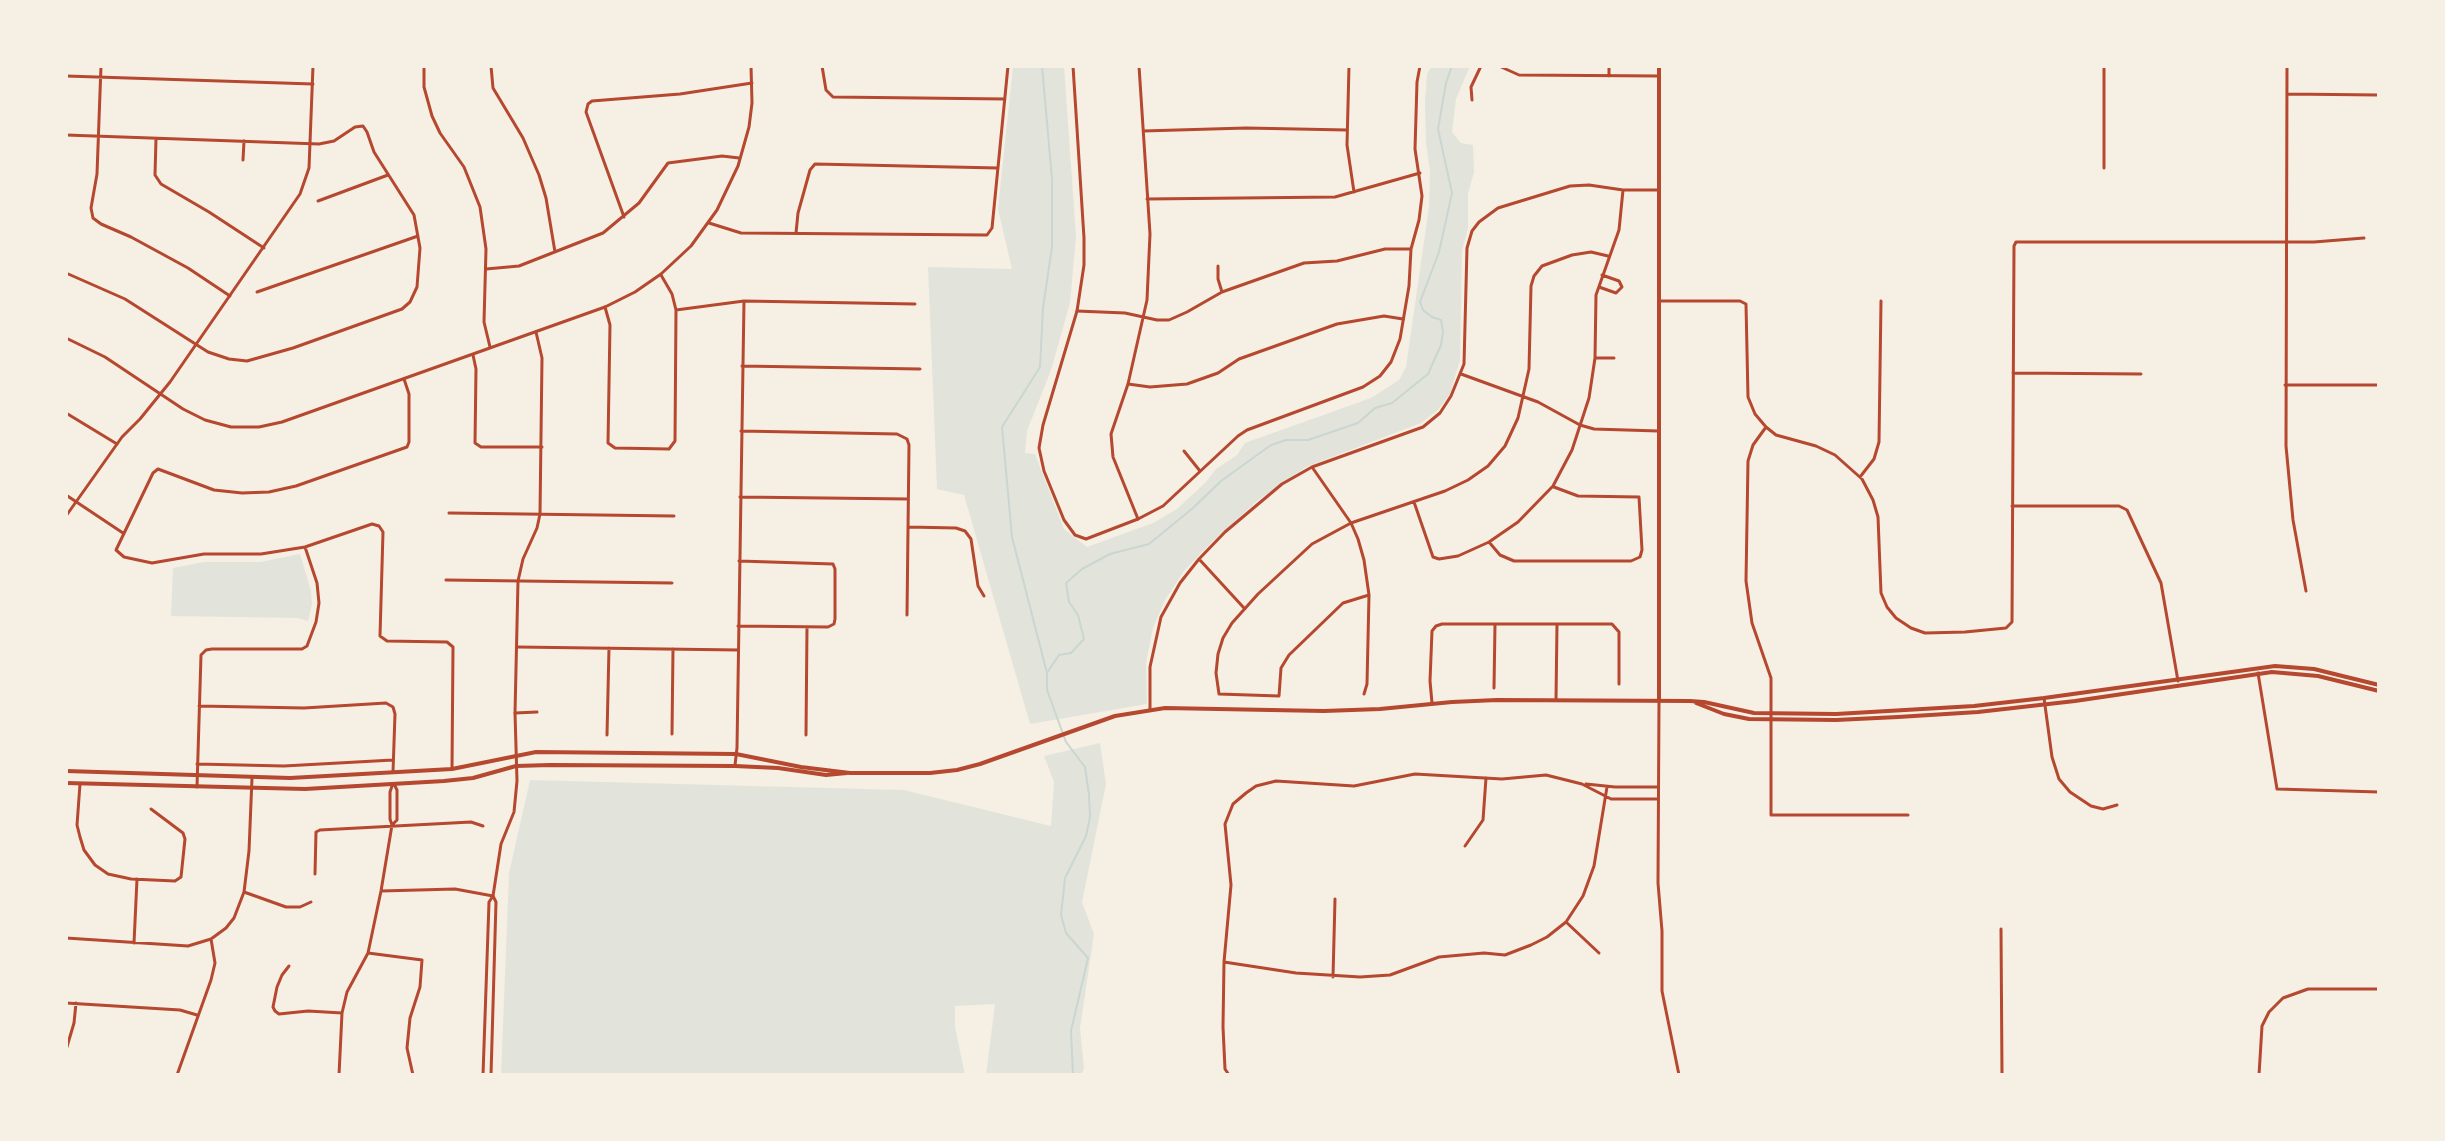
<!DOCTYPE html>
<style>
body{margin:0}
#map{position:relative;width:2445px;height:1141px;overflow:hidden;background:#f6efe4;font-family:"Noto Serif",serif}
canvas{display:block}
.frame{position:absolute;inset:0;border:68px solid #f6efe4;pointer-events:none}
</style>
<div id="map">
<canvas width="2445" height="1141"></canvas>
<div class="frame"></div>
</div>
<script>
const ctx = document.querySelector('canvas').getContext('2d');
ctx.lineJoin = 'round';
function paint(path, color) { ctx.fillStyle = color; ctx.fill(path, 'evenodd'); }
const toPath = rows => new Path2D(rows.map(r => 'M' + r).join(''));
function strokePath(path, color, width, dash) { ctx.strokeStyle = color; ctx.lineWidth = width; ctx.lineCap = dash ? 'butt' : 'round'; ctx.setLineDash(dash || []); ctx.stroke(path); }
const green = toPath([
 [1013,66,1064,66,1076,236,1070,303,1051,370,1027,431,1025,453,1035,454,1064,529,1087,547,1153,523,1177,509,1205,483,1216,469,1237,455,1245,443,1371,398,1399,380,1406,367,1429,207,1430,171,1426,144,1425,102,1427,74,1432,66,1470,66,1456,99,1452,132,1461,143,1473,145,1474,172,1468,194,1468,228,1462,251,1460,360,1450,394,1438,410,1421,423,1306,467,1257,501,1211,543,1184,571,1165,600,1153,628,1146,663,1147,704,1030,724,964,495,937,489,928,267,1012,269,998,209],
 [300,554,311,591,312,604,308,621,297,618,171,616,173,568,204,562,260,562],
 [1100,743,1106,784,1082,902,1094,934,1080,1028,1084,1069,1081,1075,986,1075,995,1004,955,1006,955,1027,965,1075,501,1075,509,873,530,780,904,790,1051,826,1054,782,1044,756]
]);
const stream = toPath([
 [1042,66,1052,179,1052,247,1043,308,1040,367,1002,427,1012,537,1047,673,1047,690,1066,742,1085,767,1089,795,1090,817,1086,836,1065,878,1061,915,1066,933,1088,958,1071,1031,1073,1075],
 [1047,673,1059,655,1071,653,1084,639,1078,615,1069,602,1066,583,1082,569,1110,554,1149,544,1193,508,1221,481,1271,445,1286,440,1308,440,1358,423,1375,408,1392,403,1428,374,1441,345,1443,332,1441,320,1432,317,1423,310,1420,302,1439,252,1452,193,1438,129,1446,83,1452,66]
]);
const minor = toPath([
 [101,66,97,174,91,208,93,218,101,224,131,237,188,268,230,296],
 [424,66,424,87,432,116,440,133,464,167,480,207,486,249,484,322,490,347],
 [491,66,493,88,523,138,539,175,546,198,555,252],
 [822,66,826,90,833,97,1005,99],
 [1349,66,1347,145,1354,192],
 [1499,66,1519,75,1659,76],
 [2287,66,2286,446,2293,520,2306,591],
 [66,76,313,84],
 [1609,76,1609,66],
 [2287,94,2379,95],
 [1472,100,1471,87,1481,66],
 [1143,131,1246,128,1347,130],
 [66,135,319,144,334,141,355,127,363,126,367,132,374,152,414,215,420,248,417,287,410,302,402,309,293,348,247,361,229,359,208,352,125,299,66,273],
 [156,139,155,175,161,184,209,212,264,248],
 [243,160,244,141],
 [2104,168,2104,66],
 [1147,199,1335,197,1420,173],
 [318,201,388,175],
 [624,217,586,112,588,104,592,101,680,94,752,83],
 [709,223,741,233,987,235,992,228,1008,66],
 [796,233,798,213,810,170,815,164,998,168],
 [1218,266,1218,279,1222,292],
 [486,269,519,266,603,233,639,203,668,163,722,156,739,158],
 [1599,287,1616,293,1622,287,1619,281,1602,275],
 [257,292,418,236],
 [1660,301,1740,301,1746,304,1748,397,1755,414,1766,427,1776,435,1816,446,1835,455,1862,479,1873,500,1878,517,1881,593,1887,607,1896,618,1911,628,1925,633,1965,632,2006,628,2012,622,2014,246,2016,242,2314,242,2364,238],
 [605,307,610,325,608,443,615,448,669,449,675,441,676,310,672,294,661,275],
 [676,310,744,301,915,304],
 [1077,311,1125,313,1157,320,1169,320,1187,312,1222,292,1304,263,1337,261,1385,249,1410,249],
 [473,355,476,369,475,443,481,447,542,447],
 [1595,358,1614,358],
 [742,366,920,369],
 [2013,373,2141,374],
 [1461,374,1538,402,1580,425,1594,429,1658,431],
 [404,379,409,394,409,442,407,447,296,486,269,492,242,493,214,490,158,469,153,473,116,550,124,557,152,563,204,554,261,554,305,547,372,524,379,526,383,532,380,636,387,641,447,642,453,647,452,769],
 [1128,384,1150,387,1187,384,1218,373,1239,359,1337,324,1384,316,1403,319],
 [2285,385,2379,385],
 [66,413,117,444],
 [1766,427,1753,445,1748,461,1746,581,1752,623,1771,678,1771,815,1908,815],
 [741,431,897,434,907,439,909,445,907,615],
 [1184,451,1200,471],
 [1312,467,1351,523,1358,539,1364,560,1369,595,1367,684,1364,694],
 [1860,477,1874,459,1879,442,1881,301],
 [66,495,123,533],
 [740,497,908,499],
 [1414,502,1433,557,1439,559,1458,556,1489,542,1518,522,1553,486,1572,450,1589,398,1595,358,1596,295,1619,230,1623,190],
 [2012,506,2119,506,2127,510,2161,583,2178,681],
 [449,513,674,516],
 [1138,519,1113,457,1111,434,1128,384,1147,300,1150,234,1139,66],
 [908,527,956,528,965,531,971,539,978,586,984,596],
 [1489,542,1500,555,1514,561,1631,561,1640,557,1642,550,1639,497,1578,496,1554,487],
 [1199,559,1244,608],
 [446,580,672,583],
 [1369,595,1343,603,1289,655,1281,668,1279,696,1219,694,1216,673,1218,654,1223,638,1232,623,1258,594,1312,544,1351,523,1445,491,1468,480,1488,466,1505,446,1518,418,1529,369,1531,286,1534,276,1542,266,1572,255,1591,252,1608,256],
 [738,626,828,627,834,624,835,619,835,569,833,564,739,561],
 [518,647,738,650],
 [2258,673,2277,789,2379,792],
 [1494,688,1495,624],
 [2044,698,2052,757,2059,779,2070,792,2091,806,2103,809,2117,805],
 [1556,700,1557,624],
 [1432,703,1430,681,1432,631,1436,626,1442,624,1612,624,1619,632,1619,684],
 [199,706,304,708,386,703,393,707,395,714,393,772],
 [1150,709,1150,667,1161,617,1180,583,1199,559,1225,532,1282,484,1312,467,1423,427,1440,413,1451,396,1464,364,1467,248,1472,231,1479,222,1498,208,1570,186,1589,185,1623,190,1659,190],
 [515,713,537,712],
 [672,734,673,649],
 [607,735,609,648],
 [806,735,807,627],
 [197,764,284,766,393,760],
 [735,765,737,748,744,301],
 [80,784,77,825,80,837,84,850,95,865,108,874,131,879,175,881,181,877,185,839,183,833,151,809],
 [1586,784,1615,787,1658,787],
 [197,787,201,655,206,650,212,649,302,649,307,646,316,622,319,603,317,583,305,547],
 [392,825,390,819,390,792,392,786],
 [1465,846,1483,820,1486,778],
 [315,874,316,832,320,830,471,822,483,826],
 [381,891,455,889,493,896],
 [244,892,286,907,300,907,311,902],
 [1566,922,1599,953],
 [2001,929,2002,1075],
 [66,938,188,946,211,939,226,928,234,918,244,892,249,851,252,778],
 [134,943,137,879],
 [368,953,422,960,420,987,410,1018,407,1048,413,1075],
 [1224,962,1296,973,1360,977,1390,975,1439,957,1484,953,1505,955,1531,945,1547,937,1566,922,1583,896,1594,866,1607,787],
 [289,966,282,975,277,987,273,1007,275,1011,279,1014,308,1011,342,1013],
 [1333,977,1335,899],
 [66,1003,180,1010,197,1015],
 [66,1050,74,1023,76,1003],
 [177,1075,211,980,215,963,211,939],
 [339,1075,342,1013,347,992,368,953,381,891,392,825,397,820,397,790,394,784],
 [1229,1075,1225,1069,1223,1027,1224,962,1231,885,1225,824,1233,804,1246,793,1256,786,1276,781,1354,786,1415,774,1502,779,1546,775,1582,784,1611,799,1658,799],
 [2259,1075,2262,1026,2269,1012,2283,998,2308,989,2379,989]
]);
const tertiary = toPath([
 [1073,66,1084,238,1084,265,1077,311,1043,425,1039,448,1044,471,1064,520,1075,535,1086,539,1138,519,1163,506,1238,436,1247,430,1363,387,1380,376,1391,362,1400,339,1409,286,1411,249,1419,220,1422,196,1415,149,1417,82,1420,66],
 [66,338,105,357,183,409,205,420,231,427,259,427,282,422,605,307,635,292,661,274,691,246,717,210,738,166,749,127,752,103,751,66],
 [66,516,122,437,140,419,170,382,300,194,309,168,313,66],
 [1659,701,1658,883,1662,931,1662,991,1679,1075],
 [483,1075,489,902,493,896,501,844,514,812,517,781,515,713,518,581,523,559,537,528,540,514,542,358,536,332],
 [491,1075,496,902,493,896]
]);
const secondary = toPath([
 [1659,701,1659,66],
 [1696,703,1724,714,1749,719,1836,720,1898,717,1978,712,2075,701,2272,672,2318,676,2379,691],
 [66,771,290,778,452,769,536,752,736,754,801,767,850,773,930,773,957,770,980,764,1115,716,1165,708,1324,711,1380,709,1452,702,1497,700,1690,701,1704,702,1754,713,1836,714,1974,706,2044,698,2275,666,2314,669,2379,685],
 [66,783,305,789,444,781,473,778,516,766,550,765,735,766,778,768,826,775,847,773]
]);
paint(green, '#e2e4dc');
strokePath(stream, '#c9d6d2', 2);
strokePath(minor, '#b5482f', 3);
strokePath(tertiary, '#b5482f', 3);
strokePath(secondary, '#b5482f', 4);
</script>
